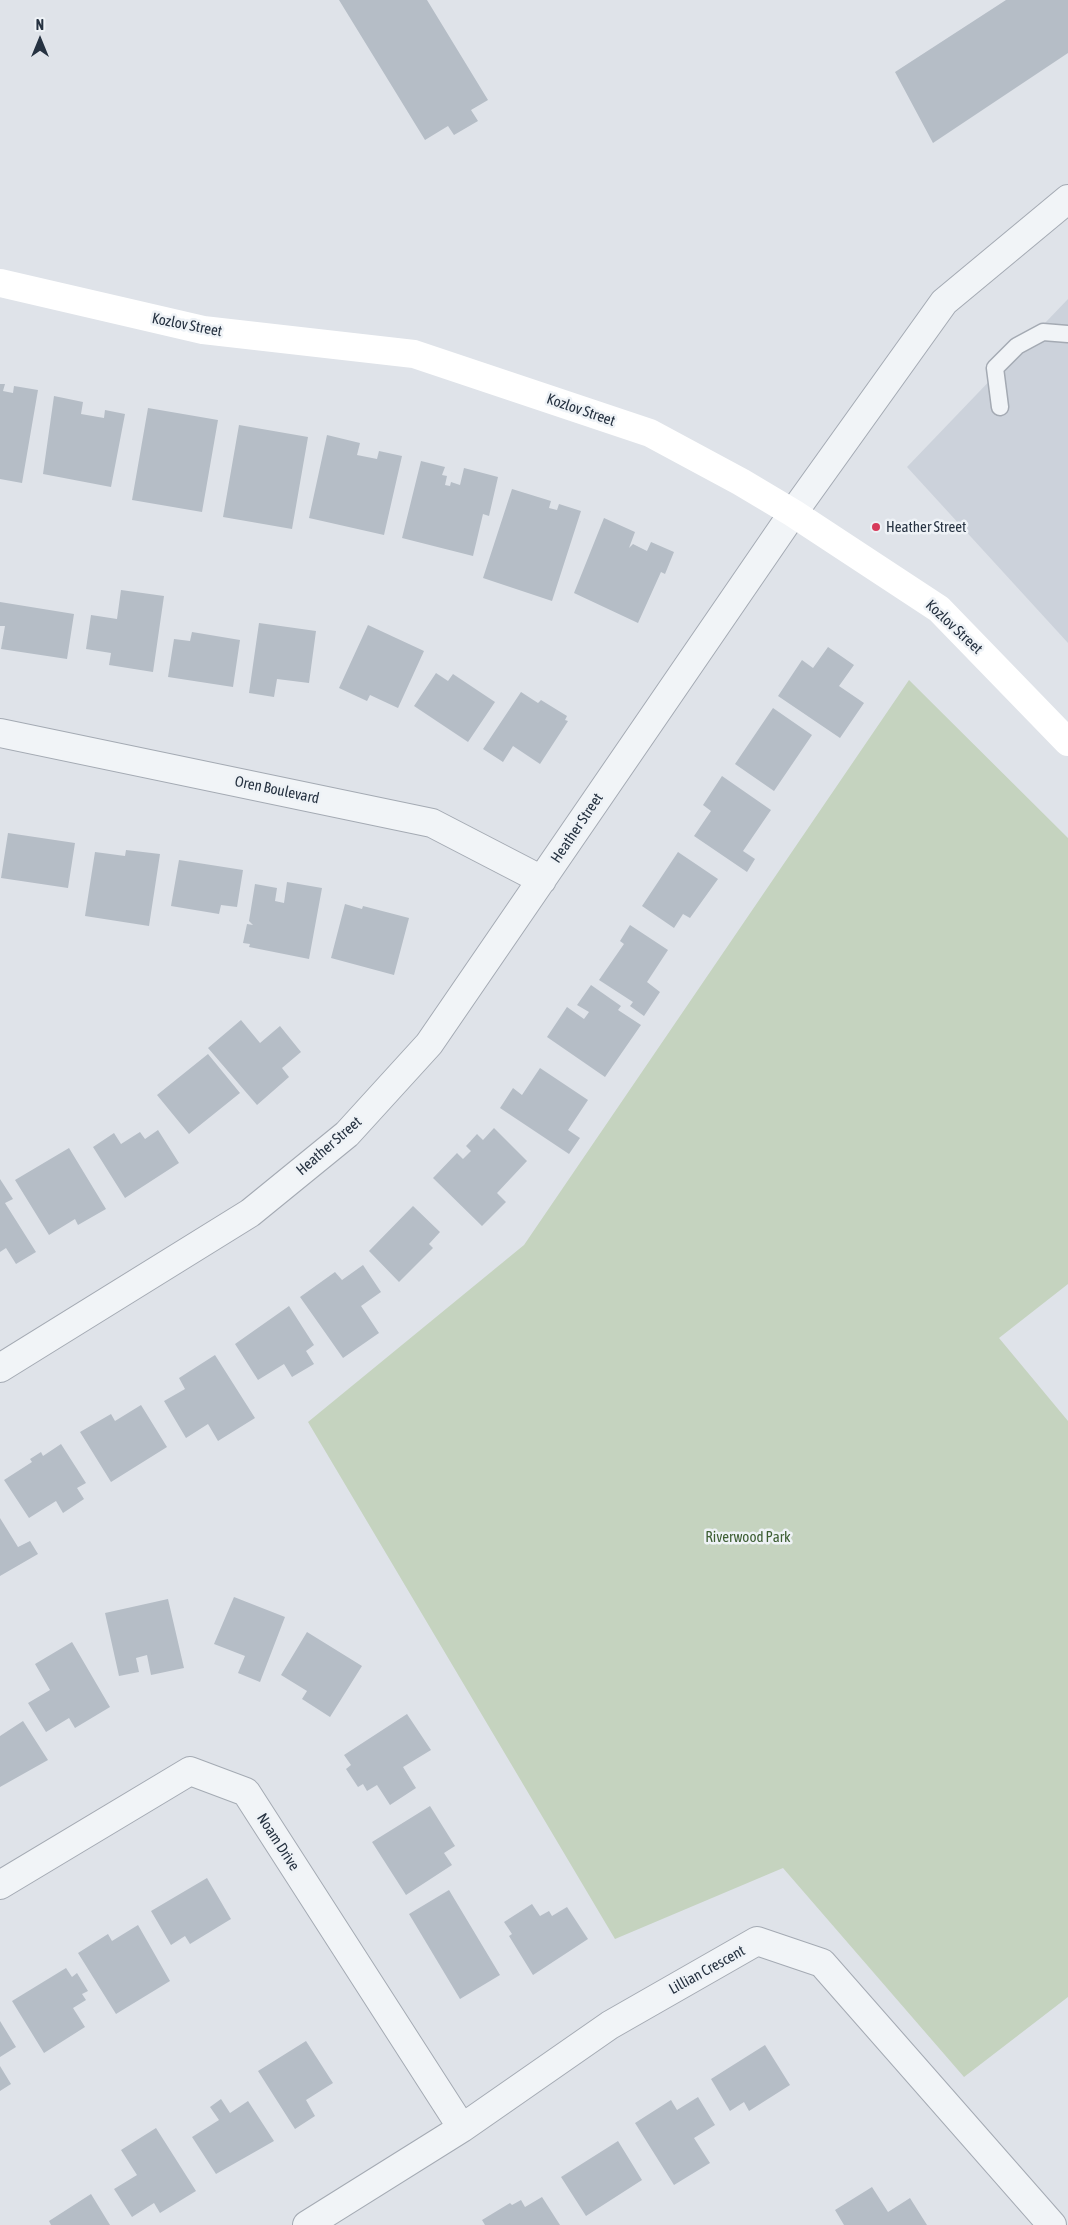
<!DOCTYPE html>
<style>
body{margin:0}
#map{position:relative;width:1068px;height:2225px;overflow:hidden;background:#dfe3e9;font-family:"Asap Condensed",sans-serif}
canvas{display:block}
.north{position:absolute;left:15px;top:15px;width:50px;height:50px;-webkit-text-stroke:4px #eef2f6;paint-order:stroke;rotate:0deg;font-size:14px;font-weight:700;line-height:20px;text-align:center;color:#263241}
.north::after{content:'';display:block;margin:auto;width:18px;height:22px;background:#263241;clip-path:polygon(50% 0,100% 100%,50% 72%,0 100%)}
</style>
<div id="map">
<canvas width="1068" height="2225"></canvas>
<div class="north">N</div>
</div>
<script>
const ctx = document.querySelector('canvas').getContext('2d');
ctx.lineJoin = 'round';
function paint(path, color) { ctx.fillStyle = color; ctx.fill(path, 'evenodd'); }
const toPath = rows => new Path2D(rows.map(r => 'M' + r).join(''));
function strokePath(path, color, width, dash) { ctx.strokeStyle = color; ctx.lineWidth = width; ctx.lineCap = dash ? 'butt' : 'round'; ctx.setLineDash(dash || []); ctx.stroke(path); }
function write(font, color, halo, rows, align = 'center') {
  ctx.font = font + ' "Asap Condensed",sans-serif'; ctx.lineWidth = 5; ctx.setLineDash([]); ctx.textBaseline = 'middle'; ctx.strokeStyle = halo; ctx.fillStyle = color; for (const [text, x, y, turn = 0] of rows) {
    ctx.save(); ctx.translate(x, y); ctx.rotate((+turn || 0) * Math.PI / 180); ctx.textAlign = isNaN(turn) ? turn : align; if (halo) ctx.strokeText(text, 0, 0); ctx.fillText(text, 0, 0); ctx.restore();
  }
}
const built = toPath([
 [1068,299,1068,643,907,467]
]);
const green = toPath([
 [909,680,1068,838,1068,1284,999,1338,1068,1421,1068,1997,964,2077,783,1868,615,1939,308,1422,524,1245]
]);
const building = toPath([
 [339,0,427,0,488,100,471,110,478,121,454,135,448,126,425,140],
 [1006,0,1068,0,1068,53,933,143,895,72],
 [0,384,5,384,3,391,13,393,14,386,38,390,22,483,0,479],
 [54,396,83,402,81,414,104,418,105,410,125,414,111,487,43,474],
 [148,408,218,420,202,512,132,500],
 [239,425,308,437,292,529,223,517],
 [327,435,360,443,357,455,377,459,379,451,402,456,384,535,309,518],
 [421,461,445,467,442,475,447,476,445,485,450,486,451,482,460,485,464,468,498,477,489,516,483,514,473,556,402,538],
 [512,489,551,501,549,508,557,510,559,504,581,511,552,601,483,578],
 [604,518,635,532,629,548,633,544,647,551,651,542,674,552,665,574,661,572,638,623,574,593],
 [121,590,164,596,153,672,109,665,111,653,86,649,91,615,117,619],
 [0,602,74,614,67,659,1,649,5,626,0,626],
 [259,623,316,631,309,683,277,679,274,697,249,693],
 [368,625,424,651,398,708,370,695,367,701,339,688],
 [192,632,240,640,233,687,168,677,174,639,190,641],
 [828,647,854,665,839,686,864,703,840,738,778,696,802,660,813,668],
 [436,673,448,681,453,674,495,702,468,742,414,706],
 [521,692,538,703,541,700,567,716,565,720,568,721,540,764,513,746,503,762,483,749],
 [773,708,812,735,774,791,735,764],
 [722,776,771,810,743,851,755,859,747,872,694,836,711,811,703,805],
 [8,833,75,843,68,888,1,878],
 [126,850,160,854,149,926,85,916,95,852,125,856],
 [678,852,718,879,690,918,683,914,674,928,642,906],
 [179,860,243,870,237,907,221,905,219,914,171,906],
 [287,882,322,888,309,959,249,947,250,944,243,943,247,924,253,925,249,921,255,884,277,888,275,901,284,903],
 [345,904,362,909,363,906,409,918,394,975,331,958],
 [630,925,668,950,647,982,660,992,644,1016,630,1006,633,1002,599,980,624,944,620,941],
 [591,985,621,1006,618,1010,641,1025,605,1077,547,1037,567,1007,584,1019,589,1012,577,1005],
 [241,1020,260,1043,280,1026,301,1052,282,1068,289,1077,257,1105,208,1048],
 [208,1054,240,1093,189,1134,157,1095],
 [540,1068,588,1100,568,1130,580,1138,569,1154,500,1108,513,1088,522,1095],
 [494,1128,527,1161,497,1193,506,1202,482,1226,433,1178,457,1153,463,1159,471,1151,466,1146,477,1134,483,1140],
 [158,1130,179,1163,125,1198,93,1147,114,1133,121,1144,140,1132,145,1139],
 [69,1148,106,1209,78,1225,75,1219,49,1235,15,1180],
 [0,1179,13,1199,5,1203,36,1252,16,1264,6,1248,0,1252],
 [413,1206,440,1232,429,1244,433,1248,399,1282,369,1251],
 [363,1265,381,1292,361,1306,379,1333,343,1358,300,1297,335,1272,342,1280],
 [289,1306,314,1345,306,1351,314,1364,292,1377,284,1364,258,1380,235,1344],
 [215,1355,255,1418,218,1441,208,1424,186,1438,164,1401,185,1389,179,1378],
 [141,1405,167,1447,111,1482,80,1432,111,1414,115,1421],
 [61,1444,86,1483,77,1488,84,1499,63,1513,56,1501,29,1518,4,1480,32,1462,30,1459,41,1452,43,1456],
 [0,1518,18,1547,30,1541,38,1554,0,1576],
 [234,1597,285,1617,260,1682,238,1673,245,1656,214,1644],
 [168,1599,184,1668,151,1675,147,1655,136,1658,139,1672,119,1676,105,1613],
 [307,1632,362,1666,330,1717,302,1699,307,1691,281,1675],
 [72,1642,110,1707,75,1728,69,1718,46,1732,28,1703,50,1690,35,1664],
 [407,1714,431,1750,403,1767,416,1788,390,1805,377,1785,367,1791,363,1784,358,1787,346,1769,351,1765,344,1755],
 [23,1721,48,1760,0,1787,0,1736],
 [430,1806,455,1846,444,1853,452,1865,406,1895,372,1842],
 [207,1878,231,1919,190,1944,185,1936,171,1945,151,1911],
 [449,1890,500,1975,460,1999,409,1914],
 [532,1904,540,1916,549,1911,552,1916,567,1907,588,1939,533,1975,509,1936,512,1934,504,1922],
 [138,1925,170,1981,116,2014,78,1953,108,1934,112,1941],
 [66,1968,72,1977,77,1973,88,1991,82,1994,86,2000,73,2008,85,2027,44,2053,12,2001],
 [0,2021,16,2047,0,2057],
 [306,2041,333,2083,306,2100,315,2116,295,2129,258,2071],
 [765,2045,790,2085,749,2111,744,2102,730,2111,711,2079],
 [0,2066,11,2084,0,2091],
 [698,2097,715,2125,694,2138,710,2163,674,2185,635,2123,671,2100,677,2110],
 [221,2099,230,2113,248,2101,274,2141,216,2174,192,2137,219,2120,210,2107],
 [156,2128,196,2191,160,2213,154,2203,132,2217,114,2189,137,2175,121,2150],
 [618,2141,642,2180,586,2216,561,2177],
 [872,2187,888,2212,910,2198,927,2225,844,2225,835,2210],
 [91,2194,110,2225,51,2225,49,2221],
 [542,2197,560,2225,485,2225,482,2220,510,2203,512,2205,521,2200,525,2207]
]);
const lane = toPath([
 [1000,407,995,368,1017,346,1043,332,1068,334]
]);
const street = toPath([
 [0,733,432,823,542,880],
 [0,1368,250,1213,347,1134,429,1044,793,513,944,302,1068,199],
 [0,1885,190,1771,246,1792,462,2128],
 [307,2225,462,2128,610,2025,757,1941,822,1963,1052,2225]
]);
const secondary = toPath([
 [0,283,203,330,414,354,650,433,741,482,793,513,939,609,1068,742]
]);
const markers = [
 [876,527,5,"#d73b5b"]
];
const streetNames = [
 ["Kozlov Street",187,325,11],
 ["Kozlov Street",581,410,19],
 ["Kozlov Street",954,627,43],
 ["Oren Boulevard",277,790,12],
 ["Heather Street",577,828,-56],
 ["Heather Street",329,1146,-41],
 ["Noam Drive",278,1842,57],
 ["Lillian Crescent",707,1970,-29]
];
const poiNames = [
 ["Heather Street",886,527]
];
const parkNames = [
 ["Riverwood Park",748,1537]
];
paint(built, '#ccd2db');
paint(green, '#c5d3bf');
paint(building, '#b5bdc6');
strokePath(lane, '#a4aab3', 19);
strokePath(street, '#a4aab3', 30);
strokePath(lane, '#f1f4f7', 16);
strokePath(street, '#f1f4f7', 28);
strokePath(secondary, '#fff', 28);
for (const [x, y, r, color] of markers) { const dot = new Path2D(); dot.arc(x, y, r, 0, 2 * Math.PI); ctx.fillStyle = color; ctx.fill(dot); strokePath(dot, '#eef2f6', 2); }
write('15px', '#263241', '#eef2f6', streetNames);
write('15px', '#263241', '#eef2f6', poiNames, 'left');
write('15px', '#3d5e33', '#eef2f6', parkNames);
</script>
